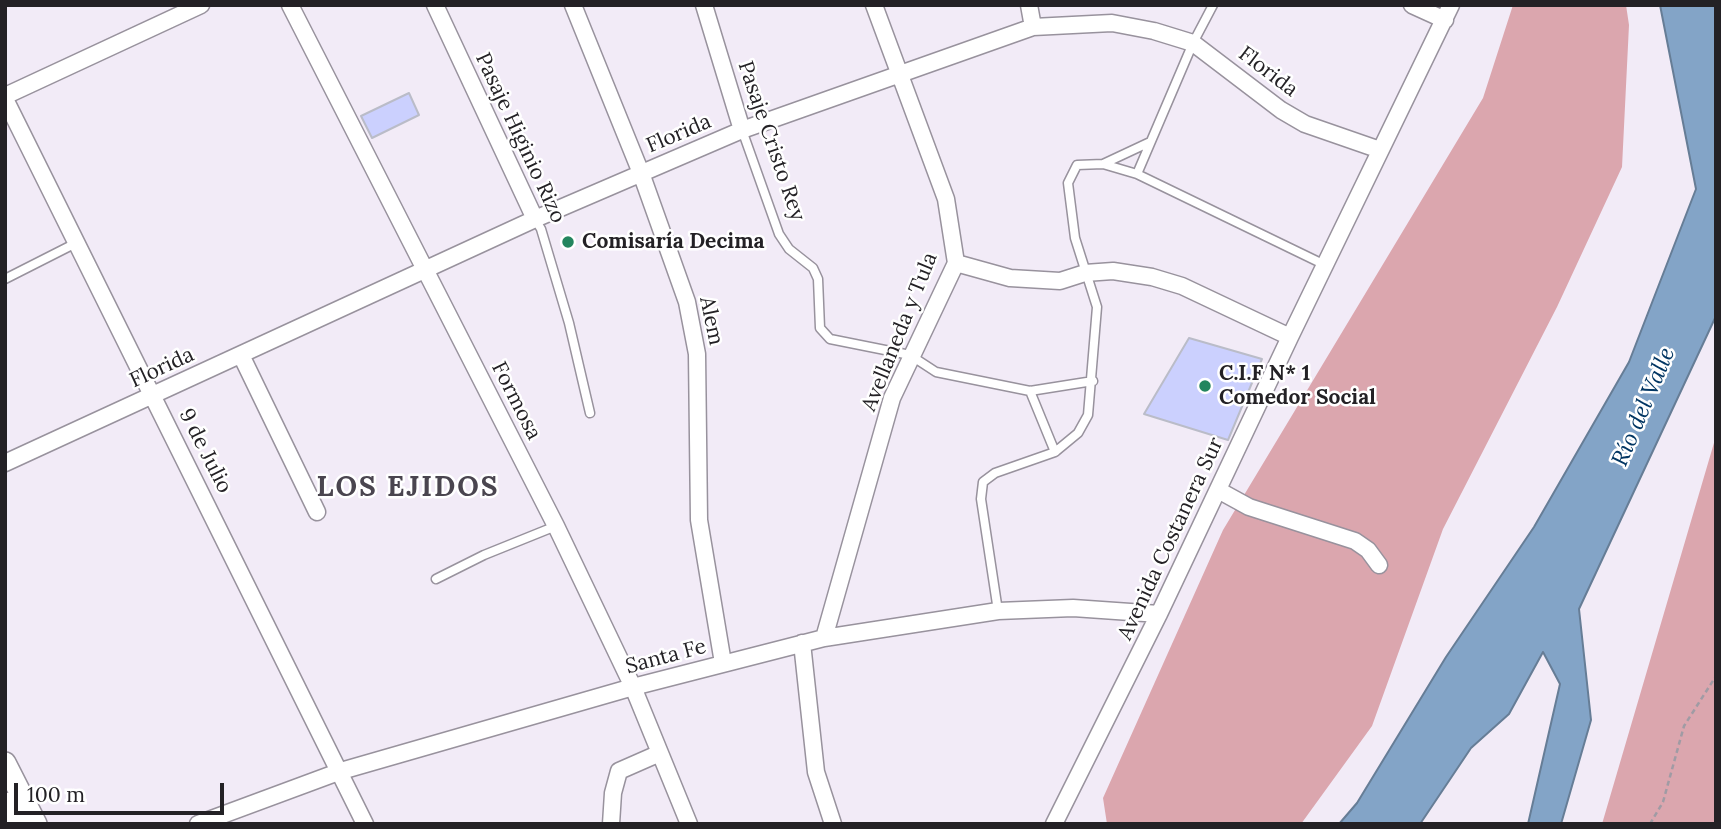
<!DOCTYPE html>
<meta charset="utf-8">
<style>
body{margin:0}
#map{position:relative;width:1721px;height:829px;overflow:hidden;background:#f2ebf7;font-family:Lora,serif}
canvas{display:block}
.frame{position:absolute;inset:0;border:7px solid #232125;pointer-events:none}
.scale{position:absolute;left:14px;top:783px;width:210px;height:32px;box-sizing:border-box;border:4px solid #232125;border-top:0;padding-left:9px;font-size:21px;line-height:24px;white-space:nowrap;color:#232125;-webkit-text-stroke:5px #fff;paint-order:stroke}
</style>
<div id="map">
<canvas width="1721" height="829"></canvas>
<div class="frame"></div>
<div class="scale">100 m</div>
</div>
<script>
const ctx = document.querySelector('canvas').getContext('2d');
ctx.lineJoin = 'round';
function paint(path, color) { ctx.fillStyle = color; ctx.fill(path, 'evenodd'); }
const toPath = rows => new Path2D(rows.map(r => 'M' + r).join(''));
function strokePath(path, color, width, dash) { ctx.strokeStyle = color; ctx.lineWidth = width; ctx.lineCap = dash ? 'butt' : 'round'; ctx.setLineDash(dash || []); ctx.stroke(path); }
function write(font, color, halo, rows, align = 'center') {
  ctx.font = font + ' Lora,serif'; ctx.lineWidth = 5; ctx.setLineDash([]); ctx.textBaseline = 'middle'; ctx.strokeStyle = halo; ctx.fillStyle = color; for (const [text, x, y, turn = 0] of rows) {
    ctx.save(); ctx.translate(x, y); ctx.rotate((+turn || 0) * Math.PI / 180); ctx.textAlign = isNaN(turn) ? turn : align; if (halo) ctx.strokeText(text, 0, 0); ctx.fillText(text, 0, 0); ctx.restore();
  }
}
const forest = toPath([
 [1513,5,1626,5,1629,25,1622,167,1557,307,1443,529,1372,726,1301,824,1107,824,1103,798,1223,530,1483,98],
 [1716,436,1716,824,1602,824]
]);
const water = toPath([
 [1660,5,1716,5,1716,316,1579,609,1591,720,1561,824,1528,824,1560,684,1543,652,1509,714,1471,748,1420,824,1339,824,1357,803,1446,657,1534,527,1629,362,1696,189,1660,5]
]);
const building = toPath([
 [409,93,419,115,372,138,361,116,409,93],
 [1189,338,1262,359,1228,440,1144,414,1189,338]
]);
const path = toPath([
 [1650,824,1663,802,1684,726,1716,676]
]);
const service = toPath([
 [742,130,779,234,789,249,813,268,818,279,820,328,830,339,910,355,936,372,1030,391,1093,381],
 [1103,164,1150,142],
 [1137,174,1193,43,1213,5],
 [535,219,541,229,569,323,590,413],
 [5,279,76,243],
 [1030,391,1055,452],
 [436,579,484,555,556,526],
 [998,611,981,499,983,482,995,473,1055,452,1078,433,1088,415,1097,307,1075,238,1068,183,1077,165,1103,164,1137,174,1325,265]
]);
const minor = toPath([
 [290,5,556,526,633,687,689,824],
 [435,5,535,219],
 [573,5,641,173,687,302,697,354,699,520,723,663],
 [704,5,742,130],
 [1029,5,1033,27],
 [1412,5,1445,20],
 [5,96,201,5],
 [5,99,365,824],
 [956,263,1010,278,1060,281,1085,273,1113,271,1152,277,1182,286,1290,337],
 [241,355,317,512],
 [5,463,535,219,742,130,1033,27,1112,23,1154,31,1193,43,1281,110,1305,124,1380,150],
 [1218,490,1249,507,1355,541,1368,550,1379,565],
 [824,638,892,398,956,263,946,199,874,5],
 [802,643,816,772,833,824],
 [198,824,341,771,633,687,824,638,998,611,1073,608,1159,614],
 [611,824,613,793,619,771,660,753],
 [1054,824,1159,614,1290,337,1451,5]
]);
const tertiary = toPath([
 [5,763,36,824],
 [5,803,16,824]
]);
const markers = [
 [568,242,7,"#23855e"],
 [1205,386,7,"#23855e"]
];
const streetNames = [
 ["Florida",1268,72,37],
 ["Florida",679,134,-23],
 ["Pasaje Higinio Rizo",520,138,65],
 ["Pasaje Cristo Rey",771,141,71],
 ["Alem",711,321,78],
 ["Avellaneda y Tula",900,332,-68],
 ["Florida",162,368,-25],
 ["Formosa",516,401,63],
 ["9 de Julio",205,451,63],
 ["Avenida Costanera Sur",1171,539,-65],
 ["Santa Fe",666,657,-15]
];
const poiNames = [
 ["Comisaría Decima",582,242],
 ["C.I.F N* 1",1219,374],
 ["Comedor Social",1219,398]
];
const waterNames = [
 ["Río del Valle",1644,407,-67]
];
const districtNames = [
 ["LOS EJIDOS",408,488]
];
paint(forest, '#dba6ae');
paint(water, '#83a4c7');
strokePath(water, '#667d96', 2);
paint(building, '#cbd0fe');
strokePath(building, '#babcc8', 2);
strokePath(service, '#98929d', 11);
strokePath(minor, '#98929d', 19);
strokePath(tertiary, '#98929d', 24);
strokePath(path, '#a09ba4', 2.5, [5, 3.5]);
strokePath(service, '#fff', 8);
strokePath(minor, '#fff', 16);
strokePath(tertiary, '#fff', 21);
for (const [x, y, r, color] of markers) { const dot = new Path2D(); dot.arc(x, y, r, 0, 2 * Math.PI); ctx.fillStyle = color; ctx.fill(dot); strokePath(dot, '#fff', 2.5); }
write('21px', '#232125', '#fff', streetNames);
write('bold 21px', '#232125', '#fff', poiNames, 'left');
write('italic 23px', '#023663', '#fff', waterNames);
ctx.letterSpacing = '2px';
write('bold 28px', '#4a454f', '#fff', districtNames);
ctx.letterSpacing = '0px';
</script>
